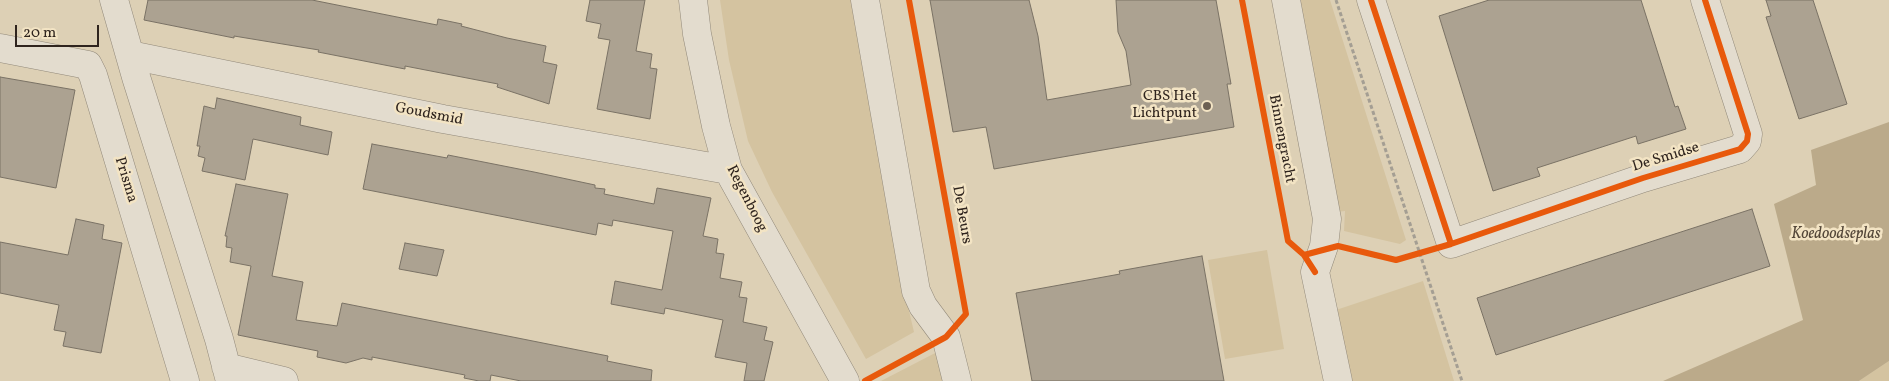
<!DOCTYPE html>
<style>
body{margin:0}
#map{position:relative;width:1889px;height:381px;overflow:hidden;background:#ddd0b5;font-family:Vollkorn,serif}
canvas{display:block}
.scale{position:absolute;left:15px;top:25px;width:84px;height:22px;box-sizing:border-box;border:2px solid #2f241e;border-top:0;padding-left:6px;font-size:15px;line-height:18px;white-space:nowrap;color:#2f241e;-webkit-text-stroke:4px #f3e4c4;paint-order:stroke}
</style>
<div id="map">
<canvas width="1889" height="381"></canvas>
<div class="scale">20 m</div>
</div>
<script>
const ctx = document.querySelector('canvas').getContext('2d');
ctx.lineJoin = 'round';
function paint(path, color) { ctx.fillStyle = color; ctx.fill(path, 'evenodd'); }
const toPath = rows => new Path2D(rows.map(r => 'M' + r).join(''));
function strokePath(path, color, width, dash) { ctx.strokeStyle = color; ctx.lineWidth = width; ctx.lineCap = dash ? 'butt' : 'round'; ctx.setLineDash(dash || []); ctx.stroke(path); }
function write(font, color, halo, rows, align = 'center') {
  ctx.font = font + ' Vollkorn,serif'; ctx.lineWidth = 5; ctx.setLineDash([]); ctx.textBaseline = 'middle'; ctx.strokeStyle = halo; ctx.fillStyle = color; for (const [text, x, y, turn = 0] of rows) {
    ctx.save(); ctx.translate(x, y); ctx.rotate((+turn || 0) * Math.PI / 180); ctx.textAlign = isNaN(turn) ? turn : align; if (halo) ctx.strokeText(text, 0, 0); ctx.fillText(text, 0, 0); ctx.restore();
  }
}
const green = toPath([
 [720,0,853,0,905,294,914,332,866,359,772,192,748,141,729,60],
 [1294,0,1330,0,1406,240,1400,244,1344,231,1345,211,1336,212],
 [1267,250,1284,349,1225,359,1208,260],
 [1423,281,1454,381,1348,381,1333,311],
 [939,351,945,381,881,381],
 [1889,361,1889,381,1859,381]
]);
const water = toPath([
 [1889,122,1889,361,1859,381,1663,381,1803,320,1774,204,1816,185,1811,150]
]);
const building = toPath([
 [148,0,312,0,437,25,438,19,462,24,461,26,507,38,546,46,543,62,557,65,549,104,497,87,498,84,405,66,405,69,318,52,319,50,234,36,234,38,144,20,148,0],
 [590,0,645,0,636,51,652,54,650,68,657,69,650,119,597,109,610,40,598,38,601,24,586,21,590,0],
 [930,0,1029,0,1038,36,1047,100,1131,85,1126,51,1118,32,1116,0,1216,0,1231,84,1227,84,1234,127,994,169,986,127,953,132,930,0],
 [1489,0,1641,0,1675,107,1678,106,1686,129,1638,144,1636,136,1537,168,1540,176,1493,191,1439,16,1489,0],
 [1766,0,1813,0,1847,104,1799,119,1766,17,1771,16,1766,0],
 [0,77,75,90,56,188,0,177,0,77],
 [217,98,301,117,300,125,332,132,328,155,253,139,245,180,202,171,205,158,198,156,200,146,197,146,204,106,215,109,217,98],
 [372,144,447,158,448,155,534,172,595,185,595,188,605,189,604,194,654,204,657,188,711,198,703,236,718,239,716,253,724,254,720,278,742,282,739,297,747,298,743,322,767,327,764,340,773,342,764,381,744,381,747,363,715,357,723,320,665,308,664,314,611,304,615,281,662,290,673,231,613,220,612,226,598,223,596,235,363,189,372,144],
 [236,184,288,194,272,276,303,282,296,320,337,326,342,303,608,356,607,361,652,370,651,381,521,381,491,375,490,381,479,381,464,378,465,375,372,357,372,360,363,358,346,363,317,357,318,351,238,335,251,266,230,262,232,248,226,247,227,236,225,236,236,184],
 [1752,209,1770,266,1496,355,1477,298,1752,209],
 [76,219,104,225,102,239,122,243,101,353,63,346,66,332,54,330,59,305,0,293,0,242,68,255,76,219],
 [405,243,444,250,437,276,399,269,405,243],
 [1202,256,1224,381,1032,381,1016,293,1120,274,1119,271,1202,256]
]);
const path = toPath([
 [1336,0,1462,381]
]);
const minor = toPath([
 [114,0,136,77,219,339,230,381],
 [693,0,697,34,716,126,728,170,845,381],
 [865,0,916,291,923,306,946,337,957,381],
 [1286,0,1327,219,1324,246,1315,272,1338,381],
 [1371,0,1451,244,1643,178,1740,149,1747,141,1748,134,1705,0],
 [0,48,88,65,93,75,185,381],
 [130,55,443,119,728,170],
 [226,367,284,381]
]);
const cycleway = toPath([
 [1242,0,1288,241,1304,255,1315,272],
 [1371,0,1451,244],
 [1304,255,1338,246,1396,260,1451,244,1643,178,1740,149,1747,141,1748,134,1705,0],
 [865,381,946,337,966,314,909,0]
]);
const markers = [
 [1207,106,5,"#6c6053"]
];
const poiNames = [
 ["CBS Het",1197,97],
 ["Lichtpunt",1197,114]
];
const streetNames = [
 ["Goudsmid",429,115,11],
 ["Binnengracht",1281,139,79],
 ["De Smidse",1666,158,-17],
 ["Prisma",125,180,73],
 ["Regenboog",746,199,63],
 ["De Beurs",961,215,80]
];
const waterNames = [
 ["Koedoodseplas",1836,235]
];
paint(green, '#d4c3a0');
paint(water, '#bbaa8a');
paint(building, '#aca291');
strokePath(building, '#7a7265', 1);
strokePath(minor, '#92897a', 29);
strokePath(path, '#a49e93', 3, [4, 2.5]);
strokePath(minor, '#e3dcce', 28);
strokePath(cycleway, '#e8590c', 6);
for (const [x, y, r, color] of markers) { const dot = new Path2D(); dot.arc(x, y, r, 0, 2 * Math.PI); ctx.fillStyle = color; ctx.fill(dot); strokePath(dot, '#f3e4c4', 2); }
write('15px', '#2f241e', '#f3e4c4', poiNames, 'right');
write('15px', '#2f241e', '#f3e4c4', streetNames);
write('italic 16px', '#544739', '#f3e4c4', waterNames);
</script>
